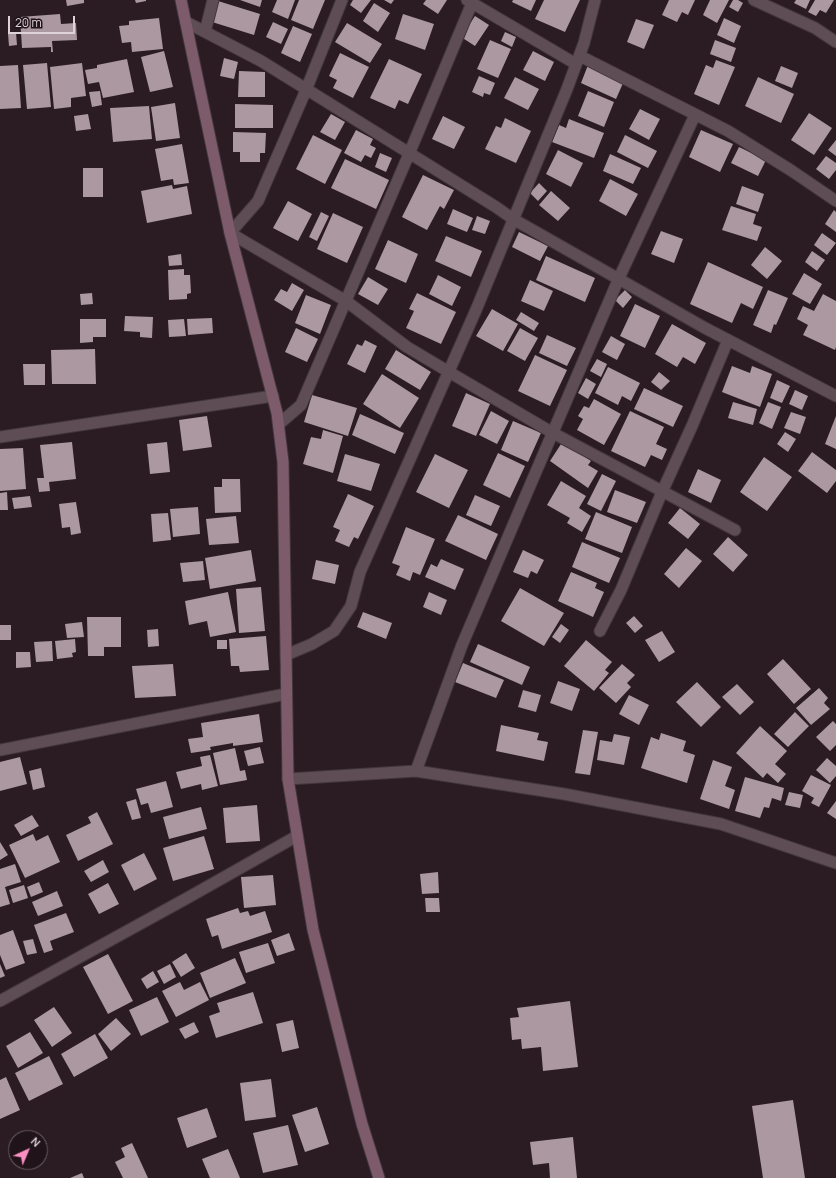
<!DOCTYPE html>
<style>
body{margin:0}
#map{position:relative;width:836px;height:1178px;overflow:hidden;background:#2a1c22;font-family:Manrope,sans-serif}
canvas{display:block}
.north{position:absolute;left:8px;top:1130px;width:40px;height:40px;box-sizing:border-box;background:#201319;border:1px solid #6c6065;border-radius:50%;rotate:44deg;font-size:11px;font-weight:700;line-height:16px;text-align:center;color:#ded3d7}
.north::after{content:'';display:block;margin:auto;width:14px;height:18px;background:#fc8fc2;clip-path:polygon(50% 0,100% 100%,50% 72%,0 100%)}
.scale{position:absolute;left:8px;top:16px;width:67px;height:18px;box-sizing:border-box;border:2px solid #ded3d7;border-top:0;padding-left:5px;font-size:12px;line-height:14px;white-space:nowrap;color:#ded3d7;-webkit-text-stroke:3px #201319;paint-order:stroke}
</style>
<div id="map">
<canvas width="836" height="1178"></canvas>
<div class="north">N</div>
<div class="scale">20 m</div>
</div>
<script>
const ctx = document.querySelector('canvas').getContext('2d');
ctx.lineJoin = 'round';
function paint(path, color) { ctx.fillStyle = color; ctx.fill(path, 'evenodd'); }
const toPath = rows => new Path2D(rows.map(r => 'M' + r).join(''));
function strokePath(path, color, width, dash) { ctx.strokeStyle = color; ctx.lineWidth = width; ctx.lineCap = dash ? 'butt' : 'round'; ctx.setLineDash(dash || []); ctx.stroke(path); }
const building = toPath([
 [66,0,84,0,84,3,67,6],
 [135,0,146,0,146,1,136,3],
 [240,0,262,0,260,7],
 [277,0,295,0,288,19,272,12],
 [299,0,325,0,313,29,291,20],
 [353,0,371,0,361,13,350,5],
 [384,0,394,0,391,4],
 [426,0,447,0,438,14,423,4],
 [513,0,536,0,531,11,512,2],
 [544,0,580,0,565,32,535,19],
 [669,0,695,0,688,15,682,12,677,22,662,15],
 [710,0,729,0,717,23,703,15],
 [733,0,738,0,743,3,738,12,729,7],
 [796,0,810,0,806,9,794,3],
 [815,0,834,0,826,13,820,10,816,16,808,12],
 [218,1,260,14,254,35,212,22],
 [374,3,390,13,378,32,363,21],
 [60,14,61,24,76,23,77,40,52,41,53,52,51,52,51,47,22,48,20,17],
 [403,14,434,24,425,50,395,39],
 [475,16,489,25,475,46,461,37],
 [159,18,163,49,132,52,131,42,122,43,119,26,129,25,129,21],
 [724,18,741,26,734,43,717,35],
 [636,19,654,25,644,49,627,42],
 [273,22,288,29,281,44,266,37],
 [347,23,382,44,370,63,335,42],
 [293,26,312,34,300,62,281,53],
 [505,32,516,37,512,47,501,41],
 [16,33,17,45,9,46,8,34],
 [490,40,511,49,498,78,477,69],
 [715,40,736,48,731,62,710,54],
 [164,51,173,87,150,92,141,57],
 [533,51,554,62,545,81,523,70],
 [340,53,369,67,353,98,333,88,337,80,329,76],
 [224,58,238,62,234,79,220,76],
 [127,59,134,92,103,98,99,82,88,84,85,70,97,68,97,65],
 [389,59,422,74,408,104,399,100,395,109,370,98],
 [716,60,735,67,719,105,694,94,706,65,713,68],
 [47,63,51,107,27,109,23,65],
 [82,63,86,96,71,98,71,107,54,109,50,67],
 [18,65,21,108,0,109,0,66],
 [588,65,624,81,616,99,581,83],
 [781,66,798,73,792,88,775,81],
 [239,71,265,72,265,97,238,97],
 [479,76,495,83,490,95,484,93,483,97,472,92],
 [515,77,539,89,528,110,504,98],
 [758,77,794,94,781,123,745,106],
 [100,91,102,105,92,107,89,92],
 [588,91,614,102,604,127,578,116],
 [175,103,180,138,156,141,151,107],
 [235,104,273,105,273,128,235,128],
 [149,106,152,139,113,142,110,108],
 [640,109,660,119,649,140,629,129],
 [809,113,832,128,814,155,791,140],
 [88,114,91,129,76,131,74,116],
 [331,114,345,122,335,140,320,132],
 [443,116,465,127,454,149,432,139],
 [505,118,531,131,516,163,485,149,496,126,501,128],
 [569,119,604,133,594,158,552,142,559,125,566,128],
 [356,130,373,139,370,145,376,148,371,158,365,155,361,162,344,153],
 [701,130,733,144,720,172,689,157],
 [233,132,266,133,265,153,260,153,260,162,240,162,240,152,233,152],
 [313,135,342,150,325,184,296,169],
 [625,135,657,151,648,168,617,152],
 [836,140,836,156,828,150],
 [182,144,189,183,174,185,173,179,161,181,155,149],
 [739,147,766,160,758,176,731,163],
 [558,150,583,163,571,187,546,174],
 [380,153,392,158,386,172,375,167],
 [610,154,641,168,633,184,603,171],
 [826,156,836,163,836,170,829,179,816,169],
 [345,159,389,180,376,209,331,188],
 [83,168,103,168,103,197,83,197],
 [423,175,454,190,444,209,440,206,427,230,402,217],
 [610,179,638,194,626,216,599,201],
 [539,183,547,191,538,201,530,193],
 [172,185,173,189,187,186,192,214,147,223,141,191],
 [742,186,764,194,758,212,736,204],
 [551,191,570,208,558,221,539,205],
 [288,201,312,214,298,241,273,228],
 [731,206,756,214,753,224,762,227,757,241,722,230],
 [453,209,473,218,467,232,447,224],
 [834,210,836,212,836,232,825,224],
 [321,212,329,216,317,241,309,237],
 [333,213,363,227,347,263,317,249],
 [477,216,490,221,485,234,472,230],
 [661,231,683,239,674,263,651,254],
 [519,232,548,246,540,261,512,247],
 [822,233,836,243,827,255,814,245],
 [446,236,482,251,471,277,435,261],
 [388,240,418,254,406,283,375,269],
 [765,247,782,261,767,279,751,265],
 [812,251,825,260,817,271,805,262],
 [181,254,182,265,169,266,168,256],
 [546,256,595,278,585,302,536,280],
 [708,262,763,287,753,309,741,303,732,323,690,304],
 [184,269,184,275,190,275,191,293,187,294,187,299,169,300,168,270],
 [804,273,822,284,810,304,792,294],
 [438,275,461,287,452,306,429,294],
 [368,277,388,289,378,305,358,294],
 [530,280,553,291,544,311,521,301],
 [292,283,304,290,292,311,274,300,281,289,287,292],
 [625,290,632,297,623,308,615,300],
 [768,290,788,298,776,325,774,324,771,333,753,325],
 [92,293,93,304,81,305,80,294],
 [417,293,456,312,441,344,406,328,414,311,409,309],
 [823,294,836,301,836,347,835,350,803,335,808,325,797,319,803,306,814,311],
 [306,295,331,305,320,334,295,323],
 [635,304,660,316,645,348,620,336],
 [492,309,518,324,503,351,476,336],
 [521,312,539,323,534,331,516,320],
 [125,316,153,317,152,338,140,337,140,332,124,331],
 [212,318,213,333,188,335,187,319],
 [80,319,106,319,106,337,93,337,93,342,80,343],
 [184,319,186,336,169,337,168,320],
 [672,324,706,343,695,364,683,357,677,367,655,354],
 [296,328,318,339,307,362,285,352],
 [520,328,538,338,525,361,507,351],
 [547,335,576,348,567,366,539,353],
 [611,336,625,344,617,360,602,352],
 [365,340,377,346,365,373,347,364,357,344,362,346],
 [95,349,96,384,52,384,51,350],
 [396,350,431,372,420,390,385,369],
 [535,355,567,370,550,406,518,391],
 [597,359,607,364,601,377,590,371],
 [23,364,45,364,45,385,24,385],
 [732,366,750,373,752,366,772,374,760,407,722,392],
 [608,367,640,383,631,401,622,396,618,405,595,393],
 [659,372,670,381,661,390,651,382],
 [382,374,419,398,400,428,363,404],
 [586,378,596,384,588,399,578,393],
 [777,380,790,386,782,403,770,398],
 [644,388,683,406,673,427,634,409],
 [795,390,808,396,802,410,789,404],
 [466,393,490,404,476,436,452,426],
 [312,395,357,408,348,436,304,422],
 [594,399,621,414,604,445,577,430,583,419,578,416,584,406,589,408],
 [733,402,757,409,753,425,728,418],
 [768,402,781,407,772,429,759,423],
 [491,411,509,421,497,444,479,435],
 [630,411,664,427,656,444,667,449,662,460,651,455,645,467,611,451],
 [791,412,806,417,800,434,784,428],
 [360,414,404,433,395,454,352,435],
 [207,416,212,447,183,451,179,420],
 [836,416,836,449,825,444],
 [513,421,541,433,528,462,501,450],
 [323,430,343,436,333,473,303,464,311,437,321,439],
 [785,432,796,439,788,452,777,444],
 [563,441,591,461,588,465,598,471,588,488,550,461],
 [72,442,76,479,49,482,50,491,39,492,37,478,44,478,40,445],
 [167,442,170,472,150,474,147,444],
 [23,448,26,489,0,491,0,449],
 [812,452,836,470,836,481,827,493,798,471],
 [498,453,525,466,510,498,483,485],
 [345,454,380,464,371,491,337,481],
 [435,454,468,470,449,508,416,492],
 [764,457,792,477,767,511,740,492],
 [698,469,721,480,711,503,688,492],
 [602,474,616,481,601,511,587,504],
 [222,479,240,479,241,512,215,513,214,487,222,487],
 [561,481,586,496,579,508,591,516,582,532,567,523,570,518,547,505],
 [615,490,646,502,637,523,607,512],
 [7,492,8,510,0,510,0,493],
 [348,494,374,506,358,539,354,537,349,547,335,541,340,530,333,527],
 [475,495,500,506,491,526,466,515],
 [30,496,32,507,14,509,12,498],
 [76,502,81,533,71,535,70,527,62,528,59,504],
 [198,507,200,534,173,537,170,509],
 [680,508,700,524,688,539,668,523],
 [596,512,632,527,622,553,585,539],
 [168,513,171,540,153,542,151,514],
 [458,515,498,534,486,560,445,541],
 [236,516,239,543,209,545,206,519],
 [406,527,435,539,420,575,413,572,410,581,396,575,400,566,392,563],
 [728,537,748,555,733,572,713,554],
 [582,542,620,558,609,583,572,567],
 [686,548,702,561,679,588,664,574],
 [251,550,256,581,210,589,205,558],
 [523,550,544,560,537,574,531,571,528,578,513,572],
 [441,559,464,569,455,590,425,577,431,564,437,567],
 [316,560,339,565,335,584,312,579],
 [203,561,205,580,183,582,180,563],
 [571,572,597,583,595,588,604,592,593,617,558,601],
 [261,587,265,631,239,633,236,589],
 [520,588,564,613,544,646,501,621],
 [228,592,236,632,210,637,207,621,189,625,185,601],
 [429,592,447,600,441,615,423,607],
 [363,612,392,623,386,639,357,627],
 [634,616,643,626,635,633,626,623],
 [87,617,121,617,121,647,104,647,104,656,88,656],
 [82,622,84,637,67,638,65,624],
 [561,624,569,630,560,643,552,637],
 [0,625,11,625,11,640,0,640],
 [158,629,159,646,148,647,147,630],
 [662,631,675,652,659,662,645,640],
 [266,636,269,670,240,672,239,666,231,666,229,639],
 [75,639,76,652,72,653,73,657,57,659,55,641],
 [217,640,227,640,227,649,217,649],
 [586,640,612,662,605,670,609,673,594,691,564,666],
 [52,641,53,661,36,662,34,642],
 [478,644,530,667,522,685,470,662],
 [16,652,30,652,31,667,16,668],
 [783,659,811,689,794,704,767,674],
 [463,663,504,680,496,698,455,682],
 [173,664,176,696,135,698,132,666],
 [622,664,635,675,627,683,631,687,616,703,599,688],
 [558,681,580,689,572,711,550,703],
 [697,682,721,707,701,727,676,702],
 [737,684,754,702,740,715,722,697],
 [819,688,828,698,824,703,830,709,811,725,796,708],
 [523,690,541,695,536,712,518,707],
 [629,695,649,705,639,725,619,714],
 [795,712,809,726,788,747,774,734],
 [259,714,263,742,233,746,233,743,210,747,211,750,191,753,188,739,203,737,201,723],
 [833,721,836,724,836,745,830,751,816,737],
 [501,725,539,733,537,740,548,742,544,761,496,751],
 [760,726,787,751,775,764,786,774,778,783,767,773,763,778,736,753],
 [583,730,598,732,590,775,575,773],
 [661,733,686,741,683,751,695,755,687,783,641,768,651,737,659,740],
 [614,734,630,737,624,765,597,760,600,740,612,742],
 [260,747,264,763,248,766,244,751],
 [235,748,240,771,245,770,247,780,220,785,213,753],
 [210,755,218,786,202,790,201,784,181,789,176,772,202,766,200,757],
 [20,757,27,784,0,791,0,762],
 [827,758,836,766,836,776,830,783,816,770],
 [713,760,732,767,725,786,735,790,729,809,700,799],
 [41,768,45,787,33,790,29,771],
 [811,775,831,785,819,807,811,803,814,798,802,791],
 [745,777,784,788,781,801,772,798,769,808,764,807,760,818,735,811],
 [166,781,173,807,151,813,148,803,141,805,136,789],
 [789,792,803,795,800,808,785,805],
 [136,799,141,818,132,820,126,802],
 [836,801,836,819,827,813],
 [257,805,260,841,226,843,223,808],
 [201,807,207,829,169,839,163,817],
 [97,812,113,844,78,861,66,835,91,823,88,817],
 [32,815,39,826,21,836,14,825],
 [33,834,36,841,48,835,60,862,25,878,9,845],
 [204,836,214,869,173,881,163,848],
 [0,842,8,855,0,860],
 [144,853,157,879,134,891,121,865],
 [103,860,109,872,91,882,84,871],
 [15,864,21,882,5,887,10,904,0,907,0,869],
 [438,872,439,893,422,894,420,874],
 [273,875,276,905,244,908,241,877],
 [39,882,43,892,31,897,27,887],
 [108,883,119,904,99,914,88,894],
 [24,885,28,898,13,903,9,890],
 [57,891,63,906,38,916,32,902],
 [425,898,439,898,440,912,426,912],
 [238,908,240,913,248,911,250,916,265,911,272,932,222,949,218,935,212,937,206,919],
 [66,913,74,932,50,941,53,950,44,953,34,925],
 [13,930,25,963,6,970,0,955,0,935],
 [289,933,295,950,277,956,271,940],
 [33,939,37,953,27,955,23,941],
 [268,943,275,963,246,973,239,952],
 [186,953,195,968,181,977,172,962],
 [108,954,133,1001,108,1014,83,967],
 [235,958,246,983,210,998,200,973],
 [0,964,5,976,0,978],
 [170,964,176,977,164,984,157,971],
 [153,971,159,982,147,989,141,979],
 [180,982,184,990,200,982,209,1000,176,1017,162,991],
 [253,992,263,1023,216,1038,209,1016,220,1012,217,1003],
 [157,997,169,1022,141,1036,129,1010],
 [570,1001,578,1067,543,1071,541,1047,522,1049,521,1039,512,1040,510,1018,519,1017,517,1008],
 [54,1007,72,1033,52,1047,34,1020],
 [116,1018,131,1034,111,1051,98,1034],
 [293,1020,299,1048,282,1052,276,1024],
 [194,1022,199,1032,185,1039,179,1029],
 [30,1032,43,1053,18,1068,6,1046],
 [95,1034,108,1058,74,1077,61,1054],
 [49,1056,63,1084,29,1101,15,1073],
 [6,1077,20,1110,0,1119,0,1080],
 [271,1079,276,1117,245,1121,240,1083],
 [793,1100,805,1178,763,1178,752,1106],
 [317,1107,329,1144,305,1152,292,1115],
 [207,1108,217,1137,187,1148,177,1118],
 [288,1125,298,1165,263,1173,253,1133],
 [573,1137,577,1178,550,1178,549,1163,533,1165,530,1142],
 [132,1143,148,1178,123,1178,115,1162,125,1157,121,1148],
 [228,1149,240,1178,210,1178,202,1159],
 [82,1173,84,1178,70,1178]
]);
const minor = toPath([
 [342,0,306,90,258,201,230,233,346,301,407,347,449,372,553,433,735,530],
 [467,0,576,64],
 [754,0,815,28,836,42],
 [186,22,261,61,496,207,513,219,705,328,836,396],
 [205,32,213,0],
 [580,56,728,131,792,171,836,201],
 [279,424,301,405,409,154,472,3],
 [0,437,273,396],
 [600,631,621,590,662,492,692,426,728,340],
 [286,655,312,644,334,631,351,606,360,572,476,310,567,89,584,43,595,0],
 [0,750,286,694],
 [416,771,462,645,523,502,619,278,695,115],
 [288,779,416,771,564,794,721,824,836,863],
 [0,1001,189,897,297,836]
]);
const secondary = toPath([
 [181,0,230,233,277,413,283,462,288,779,313,930,362,1124,379,1178]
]);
paint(building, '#ab98a0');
strokePath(minor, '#43373d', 13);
strokePath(secondary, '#43373d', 13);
strokePath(minor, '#5e4d54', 11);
strokePath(secondary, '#7e5b6a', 11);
</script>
